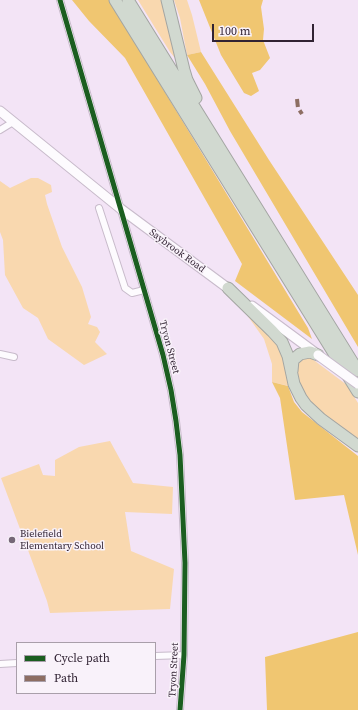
<!DOCTYPE html>
<style>
body{margin:0}
#map{position:relative;width:358px;height:710px;overflow:hidden;background:#f3e4f6;font-family:"Source Serif 4",serif}
canvas{display:block}
.legend{position:absolute;left:16px;top:642px;width:140px;height:52px;box-sizing:border-box;background:#f9f2fa;border:1px solid #a99faa;margin:0;padding:5px 7px;list-style:none;font-size:12px;color:#312333}
.legend li{display:flex;align-items:center;gap:8px;height:20px}
.legend b{width:20px;border:1px solid #a99faa}
.scale{position:absolute;left:212px;top:24px;width:102px;height:18px;box-sizing:border-box;border:2px solid #312333;border-top:0;padding-left:5px;font-size:12px;line-height:14px;white-space:nowrap;color:#312333;-webkit-text-stroke:3px #f9f2fa;paint-order:stroke}
</style>
<div id="map">
<canvas width="358" height="710"></canvas>
<ul class="legend">
<li><b style="height:5px;background:#1b5e20"></b>Cycle path</li>
<li><b style="height:5px;background:#8d6e63"></b>Path</li>
</ul>
<div class="scale">100 m</div>
</div>
<script>
const ctx = document.querySelector('canvas').getContext('2d');
ctx.lineJoin = 'round';
function paint(path, color) { ctx.fillStyle = color; ctx.fill(path, 'evenodd'); }
const toPath = rows => new Path2D(rows.map(r => 'M' + r).join(''));
function strokePath(path, color, width, dash) { ctx.strokeStyle = color; ctx.lineWidth = width; ctx.lineCap = dash ? 'butt' : 'round'; ctx.setLineDash(dash || []); ctx.stroke(path); }
function write(font, color, halo, rows, align = 'center') {
  ctx.font = font + ' "Source Serif 4",serif'; ctx.lineWidth = 3; ctx.setLineDash([]); ctx.textBaseline = 'middle'; ctx.strokeStyle = halo; ctx.fillStyle = color; for (const [text, x, y, turn = 0] of rows) {
    ctx.save(); ctx.translate(x, y); ctx.rotate((+turn || 0) * Math.PI / 180); ctx.textAlign = isNaN(turn) ? turn : align; if (halo) ctx.strokeText(text, 0, 0); ctx.fillText(text, 0, 0); ctx.restore();
  }
}
const green = toPath([
 [138,0,164,0,176,58,174,57,170,52],
 [174,0,187,0,192,15,201,52,187,55,180,18],
 [31,178,38,178,51,185,52,192,45,195,47,204,62,247,82,287,91,317,88,324,97,327,100,332,95,342,107,354,84,365,48,339,38,318,23,308,5,275,3,240,0,232,0,181,10,188],
 [247,315,274,337,284,358,289,386,272,382,272,364,264,339],
 [307,356,311,358,347,385,358,403,358,440,318,411,308,401,298,381,296,371,297,362],
 [110,441,133,483,173,487,172,514,125,512,131,551,174,569,170,609,50,613,47,601,1,478,39,464,43,475,55,476,55,460,79,447]
]);
const forest = toPath([
 [72,0,109,0,308,328,312,339,235,281,242,264,125,58,89,21],
 [199,0,263,0,261,7,264,29,263,40,270,58,260,70,252,73,259,91,251,96,244,93,221,55],
 [201,52,269,160,358,295,358,347,230,131,205,84,187,55],
 [272,382,288,386,294,402,302,412,358,456,358,555,344,495,295,500,280,398],
 [358,632,358,710,267,710,265,657]
]);
const minor = toPath([
 [60,0,163,355,171,390,176,421,180,455,185,563,184,655,180,710],
 [0,130,13,122],
 [99,208,125,288,132,293,144,290],
 [0,354,14,357],
 [155,656,184,655],
 [0,664,17,663]
]);
const secondary = toPath([
 [0,111,121,209,233,292],
 [252,306,317,354]
]);
const motorway = toPath([
 [115,0,358,392],
 [128,0,358,371],
 [167,0,184,70,187,80,196,98],
 [228,288,272,331,282,342,288,356,294,384,301,398,306,405,321,419,358,446],
 [292,371,293,360,300,354,310,352,318,355]
]);
const secondaryBridge = toPath([
 [318,355,358,384]
]);
const quiet = toPath([
 [297,99,298,108,302,114]
]);
const cycleway = toPath([
 [60,0,163,355,171,390,176,421,180,455,185,563,184,655,180,710]
]);
const markers = [
 [12,540,4,"#756777"]
];
const streetNames = [
 ["Saybrook Road",177,251,36],
 ["Tryon Street",169,347,75],
 ["Tryon Street",174,670,-87]
];
const poiNames = [
 ["Bielefield",20,534],
 ["Elementary School",20,546]
];
paint(green, '#f9d8af');
paint(forest, '#f0c671');
strokePath(minor, '#c8bbcb', 8);
strokePath(secondary, '#c8bbcb', 11);
strokePath(motorway, '#a3a5a2', 13);
strokePath(minor, '#fdfbfe', 6);
strokePath(secondary, '#fdfbfe', 9);
strokePath(motorway, '#d1d9d0', 11);
strokePath(secondaryBridge, '#c8bbcb', 11, []);
strokePath(secondaryBridge, '#fdfbfe', 9);
strokePath(quiet, '#8d6e63', 4, [8, 4]);
strokePath(cycleway, '#1b5e20', 5);
for (const [x, y, r, color] of markers) { const dot = new Path2D(); dot.arc(x, y, r, 0, 2 * Math.PI); ctx.fillStyle = color; ctx.fill(dot); strokePath(dot, '#f9f2fa', 1.5); }
write('10px', '#312333', '#f9f2fa', streetNames);
write('10px', '#312333', '#f9f2fa', poiNames, 'left');
</script>
